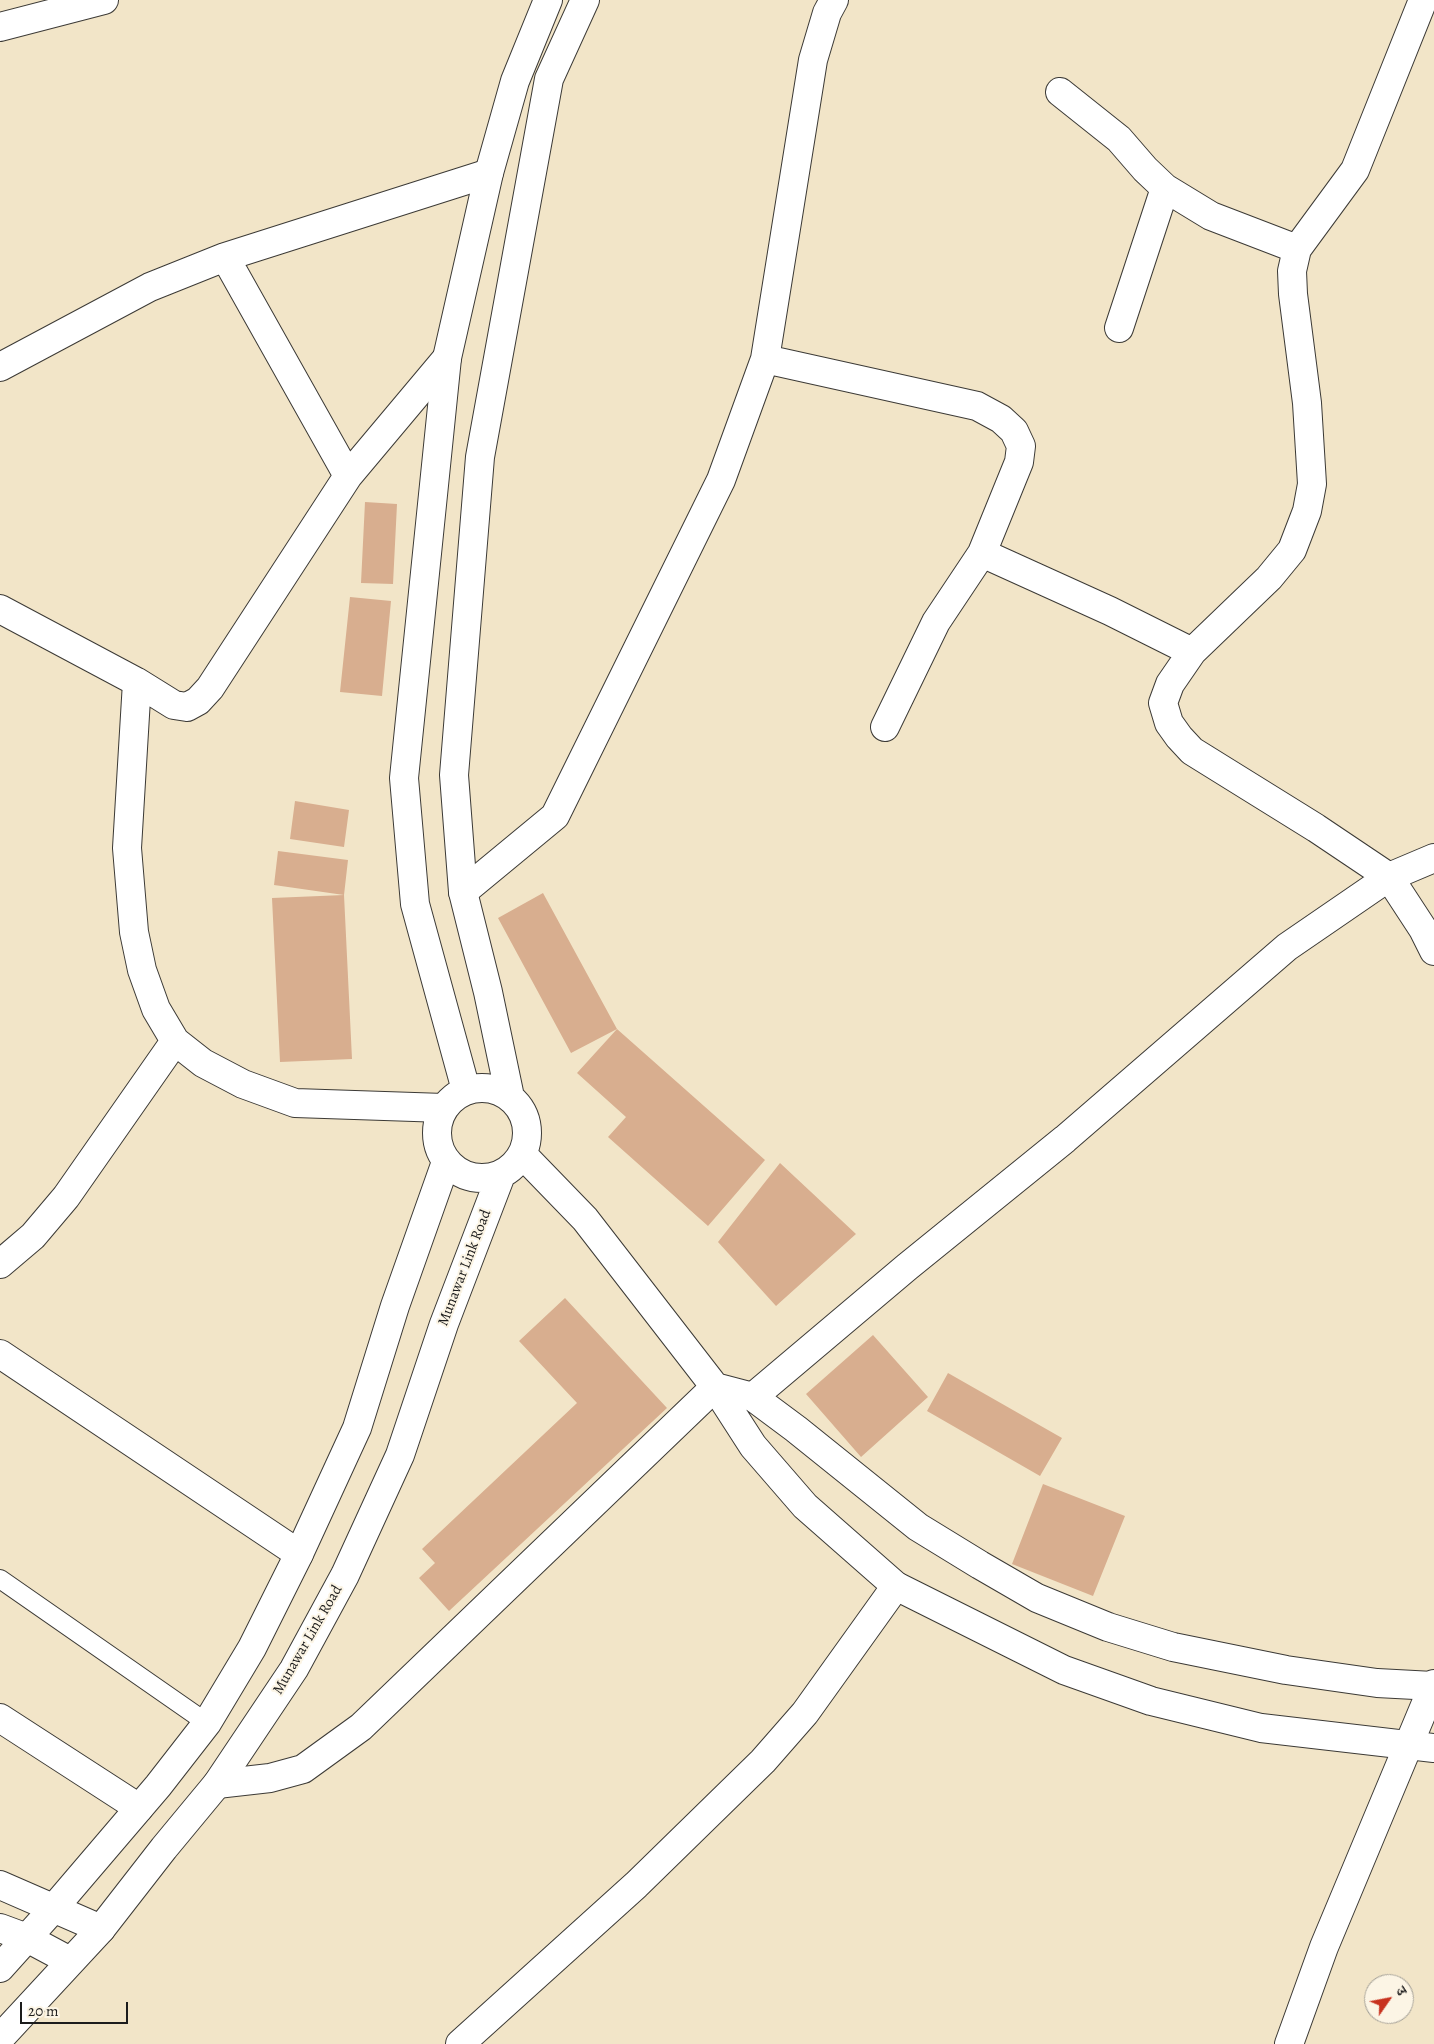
<!DOCTYPE html>
<meta charset="utf-8">
<style>
body{margin:0}
#map{position:relative;width:1434px;height:2044px;overflow:hidden;background:#f2e5c8;font-family:Alegreya,"Noto Serif Devanagari",serif}
canvas{display:block}
.north{position:absolute;left:1364px;top:1974px;width:50px;height:50px;box-sizing:border-box;background:#fcf5e5;border:1px solid #a29e95;border-radius:50%;rotate:57deg;font-size:14px;font-weight:700;line-height:20px;text-align:center;color:#1c1c1c}
.north::after{content:'';display:block;margin:auto;width:18px;height:22px;background:#c8321e;clip-path:polygon(50% 0,100% 100%,50% 72%,0 100%)}
.scale{position:absolute;left:20px;top:2002px;width:108px;height:22px;box-sizing:border-box;border:2px solid #1c1c1c;border-top:0;padding-left:6px;font-size:15px;line-height:18px;white-space:nowrap;color:#1c1c1c;-webkit-text-stroke:4px #fcf5e5;paint-order:stroke}
</style>
<div id="map">
<canvas width="1434" height="2044"></canvas>
<div class="north">उ</div>
<div class="scale">20 m</div>
</div>
<script>
const ctx = document.querySelector('canvas').getContext('2d');
ctx.lineJoin = 'round';
function paint(path, color) { ctx.fillStyle = color; ctx.fill(path, 'evenodd'); }
const toPath = rows => new Path2D(rows.map(r => 'M' + r).join(''));
function strokePath(path, color, width, dash) { ctx.strokeStyle = color; ctx.lineWidth = width; ctx.lineCap = dash ? 'butt' : 'round'; ctx.setLineDash(dash || []); ctx.stroke(path); }
function write(font, color, halo, rows, align = 'center') {
  ctx.font = font + ' Alegreya,serif'; ctx.lineWidth = 4; ctx.setLineDash([]); ctx.textBaseline = 'middle'; ctx.strokeStyle = halo; ctx.fillStyle = color; for (const [text, x, y, turn = 0] of rows) {
    ctx.save(); ctx.translate(x, y); ctx.rotate((+turn || 0) * Math.PI / 180); ctx.textAlign = isNaN(turn) ? turn : align; if (halo) ctx.strokeText(text, 0, 0); ctx.fillText(text, 0, 0); ctx.restore();
  }
}
const building = toPath([
 [365,502,397,504,393,584,361,583],
 [350,597,391,601,382,696,340,692],
 [295,801,349,810,344,847,290,839],
 [278,851,348,860,344,895,274,885],
 [543,893,617,1029,571,1053,498,918],
 [344,895,352,1059,280,1062,272,898],
 [617,1029,765,1160,708,1226,608,1137,626,1117,577,1073],
 [780,1163,856,1234,776,1306,718,1242],
 [565,1298,667,1408,449,1611,419,1578,435,1563,422,1549,577,1403,519,1341],
 [873,1335,928,1397,861,1457,806,1394],
 [948,1373,1062,1438,1040,1476,927,1411],
 [1043,1484,1125,1516,1093,1596,1012,1564]
]);
const service = toPath([
 [0,1579,207,1723]
]);
const minor = toPath([
 [0,27,104,0],
 [1060,92,1119,139,1145,169,1165,188,1211,216,1297,249],
 [225,257,348,476],
 [1119,328,1165,188],
 [765,359,977,406,1001,419,1014,431,1021,446,1019,462,982,553,1110,611,1192,652,1170,684,1163,703,1169,723,1179,737,1192,751,1316,828,1389,877,1423,929,1434,951],
 [0,367,150,287,225,257,489,173],
 [0,609,137,682,174,705,187,707,198,701,210,688,348,476,447,358],
 [1192,652,1269,578,1292,550,1307,511,1312,484,1307,403,1293,294,1292,271,1297,249,1355,170,1423,0],
 [137,682,127,848,134,932,142,970,156,1009,175,1041,203,1063,243,1084,295,1103,444,1108],
 [885,727,936,622,982,553],
 [463,892,555,816,721,480,765,359,813,60,827,13,834,0],
 [0,1264,33,1236,66,1197,175,1041],
 [0,1354,299,1554],
 [753,1397,907,1267,1065,1139,1287,947,1389,877,1434,858],
 [0,1718,139,1808],
 [217,1784,270,1778,303,1769,361,1727,715,1387],
 [460,2044,636,1885,763,1761,805,1713,896,1586],
 [1289,2044,1324,1947,1434,1684]
]);
const tertiary = toPath([
 [0,1885,101,1929],
 [0,1928,27,1938,70,1961]
]);
const primary = toPath([
 '437 1133a45 45 0 1 1 90 0a45 45 0 1 1-90 0Z',
 [466,1090,415,904,404,778,447,358,489,173,515,81,548,0],
 [510,1097,488,992,463,892,454,775,480,457,549,79,585,0],
 [523,1155,585,1219,715,1387,753,1446,805,1506,896,1586,1064,1670,1151,1701,1261,1728,1434,1748],
 [715,1387,753,1397,796,1429,918,1527,980,1565,1037,1598,1108,1627,1173,1647,1286,1670,1377,1683,1434,1686],
 [0,1968,53,1909,158,1786,207,1723,252,1648,299,1554,357,1428,395,1306,446,1162],
 [0,2038,101,1929,164,1848,217,1784,294,1669,345,1575,400,1455,444,1324,501,1175]
]);
const streetNames = [
 ["Munawar Link Road",465,1268,-69],
 ["Munawar Link Road",308,1640,-60]
];
paint(building, '#d8ae8f');
strokePath(service, '#3c3a36', 20);
strokePath(minor, '#3c3a36', 30);
strokePath(tertiary, '#3c3a36', 30);
strokePath(primary, '#3c3a36', 30);
strokePath(service, '#fff', 18);
strokePath(minor, '#fff', 28);
strokePath(tertiary, '#fff', 28);
strokePath(primary, '#fff', 28);
write('15px', '#1c1c1c', '#fcf5e5', streetNames);
</script>
